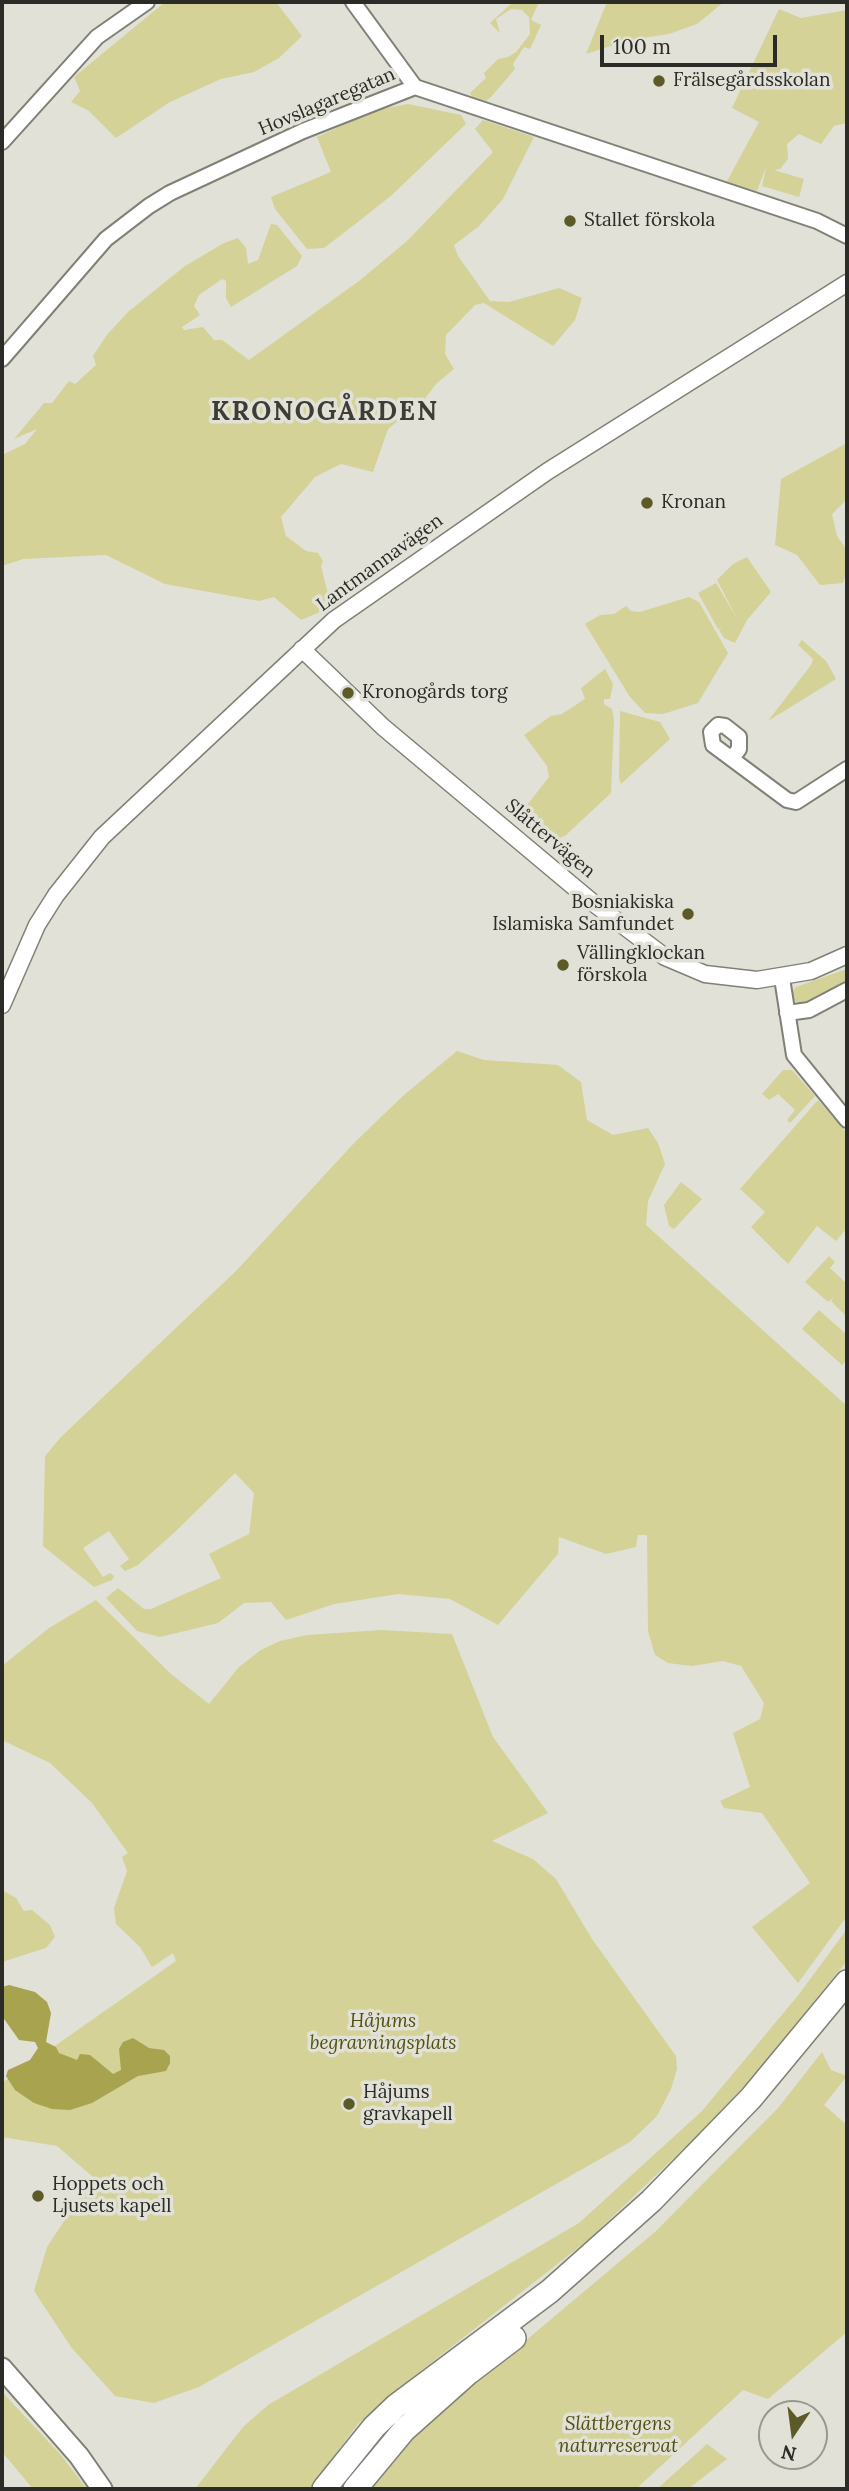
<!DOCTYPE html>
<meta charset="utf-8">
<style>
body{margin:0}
#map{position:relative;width:849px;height:2491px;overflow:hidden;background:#e1e1d8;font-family:Lora,serif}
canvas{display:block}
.frame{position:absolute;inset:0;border:4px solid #2b2b27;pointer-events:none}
.north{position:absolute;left:758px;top:2400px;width:70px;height:70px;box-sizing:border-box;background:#e1e1d8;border:2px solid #989891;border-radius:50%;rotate:193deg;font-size:19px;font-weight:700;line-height:28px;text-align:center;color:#2b2b27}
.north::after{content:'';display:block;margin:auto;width:24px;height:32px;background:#5c5a26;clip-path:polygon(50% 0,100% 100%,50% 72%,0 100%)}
.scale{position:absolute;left:600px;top:35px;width:177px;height:32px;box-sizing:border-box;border:4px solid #2b2b27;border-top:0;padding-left:9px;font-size:21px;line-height:24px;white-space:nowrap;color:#2b2b27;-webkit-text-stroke:5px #e1e1d8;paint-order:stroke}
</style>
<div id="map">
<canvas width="849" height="2491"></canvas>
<div class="frame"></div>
<div class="north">N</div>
<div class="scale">100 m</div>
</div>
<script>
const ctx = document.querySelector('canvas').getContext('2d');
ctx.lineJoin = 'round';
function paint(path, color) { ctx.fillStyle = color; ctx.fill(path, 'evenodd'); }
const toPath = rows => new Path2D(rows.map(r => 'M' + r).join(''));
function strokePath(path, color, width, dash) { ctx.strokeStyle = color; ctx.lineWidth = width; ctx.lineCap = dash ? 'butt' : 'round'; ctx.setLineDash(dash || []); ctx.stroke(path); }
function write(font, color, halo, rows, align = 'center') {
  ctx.font = font + ' Lora,serif'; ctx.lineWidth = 7; ctx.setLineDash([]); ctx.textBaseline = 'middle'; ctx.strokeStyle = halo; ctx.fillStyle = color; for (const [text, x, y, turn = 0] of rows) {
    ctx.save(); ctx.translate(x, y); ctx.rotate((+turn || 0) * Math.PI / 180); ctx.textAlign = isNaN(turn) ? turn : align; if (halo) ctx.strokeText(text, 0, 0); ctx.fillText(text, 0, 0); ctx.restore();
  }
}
const green = toPath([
 [165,2,276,2,302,36,279,58,254,72,221,79,170,102,116,138,89,111,71,102,80,91,74,77],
 [513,2,539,2,531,20,541,25,530,49,524,47,513,64,515,69,491,97,486,101,472,97,470,93,486,78,484,73,498,59,508,57,516,52,530,34,529,17,522,10,511,9,496,19,500,33,490,23],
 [607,2,724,2,697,24,669,34,629,40,586,54],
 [779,9,801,18,847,10,847,123,834,126,821,144,799,134,787,144,788,159,780,169,774,170,804,179,799,197,762,186,766,167,757,191,726,183,759,122,732,108],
 [408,104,461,115,466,124,392,195,354,225,324,248,307,249,275,209,271,197,331,172,317,137,376,110],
 [483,120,534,137,503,199,478,227,454,245,458,256,490,301,509,302,559,288,582,298,575,320,553,346,484,303,475,305,446,335,445,354,454,369,436,384,424,400,388,429,373,472,341,464,315,477,281,517,286,536,306,551,318,553,323,561,321,566,328,594,322,611,301,620,274,597,259,601,165,584,106,555,23,559,2,566,2,455,25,444,37,429,14,439,44,403,52,403,69,381,75,384,96,365,93,356,106,336,128,312,185,266,224,243,238,238,246,248,248,264,258,260,271,224,277,225,302,256,297,266,231,307,226,298,226,281,222,279,199,295,194,306,200,315,182,327,184,330,203,327,214,340,222,340,249,360,359,281,407,241,493,152,475,129],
 [847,443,847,499,832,514,837,536,847,550,847,569,843,583,820,585,797,555,775,545,781,479],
 [747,557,771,592,747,620,735,643,724,638,719,630,722,628,718,629,698,593,716,583,738,620,717,580,733,564],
 [689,597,699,602,728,653,698,703,663,714,645,713,630,697,585,624,600,615,614,614,626,606,631,611,640,612],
 [802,640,826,661,836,679,768,721,811,665,813,659,798,645],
 [605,669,613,684,610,699,604,699,604,704,612,709,614,720,611,793,566,835,548,844,516,819,549,777,547,766,524,735,551,716,562,714,585,699,581,688],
 [620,711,660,722,670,739,621,784,619,778],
 [847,969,847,982,805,1006,793,1000,792,992,796,987],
 [457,1051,484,1060,558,1065,581,1082,587,1120,613,1135,648,1128,658,1143,665,1164,648,1201,646,1225,847,1406,847,1916,798,1983,752,1927,810,1883,762,1813,724,1808,720,1801,750,1787,733,1733,760,1719,764,1703,741,1666,723,1661,692,1666,668,1663,655,1655,648,1631,647,1535,638,1535,636,1547,606,1554,559,1537,558,1554,498,1625,450,1599,398,1594,334,1604,286,1620,271,1602,244,1603,218,1623,160,1637,137,1631,106,1598,118,1588,144,1609,151,1609,221,1578,209,1554,249,1534,254,1493,235,1473,176,1531,138,1565,125,1571,120,1566,129,1559,109,1531,83,1548,103,1577,110,1573,114,1576,112,1580,94,1587,43,1546,45,1456,61,1437,237,1270,355,1142,404,1095],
 [783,1070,792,1070,815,1096,790,1123,787,1120,795,1110,778,1094,769,1100,762,1094],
 [818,1100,847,1133,847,1228,836,1241,817,1226,788,1264,751,1227,765,1212,740,1189],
 [681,1182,702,1199,674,1229,669,1226,664,1205],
 [829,1256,835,1262,830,1268,847,1284,847,1317,831,1301,834,1297,828,1302,805,1282],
 [819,1310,847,1335,847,1360,842,1365,802,1329],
 [96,1600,171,1674,209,1704,239,1667,261,1650,280,1641,307,1635,382,1630,452,1634,493,1737,548,1813,492,1841,533,1859,556,1879,592,1939,676,2056,677,2069,671,2089,657,2116,630,2142,199,2387,154,2403,115,2396,71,2347,34,2291,47,2247,93,2177,57,2146,2,2137,2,2083,176,1961,173,1953,152,1967,140,1947,116,1924,114,1908,127,1871,122,1857,128,1853,92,1803,50,1763,2,1740,2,1666,49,1628],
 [2,1890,16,1898,24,1911,32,1910,50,1925,55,1937,46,1948,2,1962],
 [847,1929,847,1961,748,2082,696,2137,588,2240,404,2384,358,2424,309,2489,195,2489,243,2427,268,2405,579,2223,702,2111,800,1993],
 [822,2052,831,2070,847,2076,824,2105,847,2125,847,2332,768,2399,743,2390,636,2489,367,2489,398,2448,656,2231,778,2108],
 [2,2392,60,2454,87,2489,33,2489,2,2452],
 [707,2444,727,2459,688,2489,657,2489]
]);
const water = toPath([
 [9,1985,35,1992,47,2002,51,2013,46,2042,56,2047,59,2053,77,2060,80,2054,90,2055,113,2074,121,2070,119,2049,123,2042,133,2038,149,2048,164,2050,170,2056,170,2063,166,2071,138,2076,92,2103,70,2110,52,2109,34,2103,15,2090,6,2076,8,2070,30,2060,38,2048,35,2042,19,2040,2,2016,2,1987]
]);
const minor = toPath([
 [353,2,415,87],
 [2,142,97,37,147,2],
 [2,359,106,239,149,206,170,193,303,131,415,87,817,221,847,236],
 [733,757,739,749,739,737,725,726,718,725,711,732,713,745,787,800,796,802,847,769],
 [782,978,794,1055,847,1120],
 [787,1013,809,1010,847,990]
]);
const tertiary = toPath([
 [302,649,383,727,592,902,665,957,705,974,757,980,811,971,847,955],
 [2,1005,37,925,56,895,102,837,334,620,548,471,847,283]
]);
const secondary = toPath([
 [2,2368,79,2456,102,2489]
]);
const trunk = toPath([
 [324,2489,374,2427,396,2406,550,2291,651,2201,751,2098,847,1982],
 [355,2489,404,2430,468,2373,514,2338]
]);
const markers = [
 [659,81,7,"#5c5a26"],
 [570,221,7,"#5c5a26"],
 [647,503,7,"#5c5a26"],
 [348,693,7,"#5c5a26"],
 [688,914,7,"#5c5a26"],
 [563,965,7,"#5c5a26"],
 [349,2104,7,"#5c5a26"],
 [38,2196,7,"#5c5a26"]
];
const poiNames = [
 ["Frälsegårdsskolan",673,81],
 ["Stallet förskola",584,221],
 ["Kronan",661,503],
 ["Kronogårds torg",362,693],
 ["Bosniakiska",674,903,"right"],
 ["Islamiska Samfundet",674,925,"right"],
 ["Vällingklockan",577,954],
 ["förskola",577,976],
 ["Håjums",363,2093],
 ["gravkapell",363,2115],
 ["Hoppets och",52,2185],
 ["Ljusets kapell",52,2207]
];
const streetNames = [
 ["Hovslagaregatan",327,102,-23],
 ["Lantmannavägen",380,563,-36],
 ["Slåttervägen",550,839,40]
];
const parkNames = [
 ["Håjums",383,2022],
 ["begravningsplats",383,2044],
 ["Slättbergens",618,2425],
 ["naturreservat",618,2447]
];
const districtNames = [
 ["KRONOGÅRDEN",325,413]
];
paint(green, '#d4d296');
paint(water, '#a7a34f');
strokePath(minor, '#808077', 18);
strokePath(tertiary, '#808077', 19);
strokePath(secondary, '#808077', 23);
strokePath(trunk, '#808077', 26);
strokePath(minor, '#fff', 14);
strokePath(tertiary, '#fff', 16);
strokePath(secondary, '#fff', 19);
strokePath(trunk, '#fff', 23);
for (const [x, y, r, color] of markers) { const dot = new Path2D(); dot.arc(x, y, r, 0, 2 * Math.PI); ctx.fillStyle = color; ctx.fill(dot); strokePath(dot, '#e1e1d8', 2.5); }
write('19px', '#2b2b27', '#e1e1d8', poiNames, 'left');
write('19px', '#2b2b27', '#e1e1d8', streetNames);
write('italic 19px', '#53500f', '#e1e1d8', parkNames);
ctx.letterSpacing = '2px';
write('bold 26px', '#3d3d35', '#e1e1d8', districtNames);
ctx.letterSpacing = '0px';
</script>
